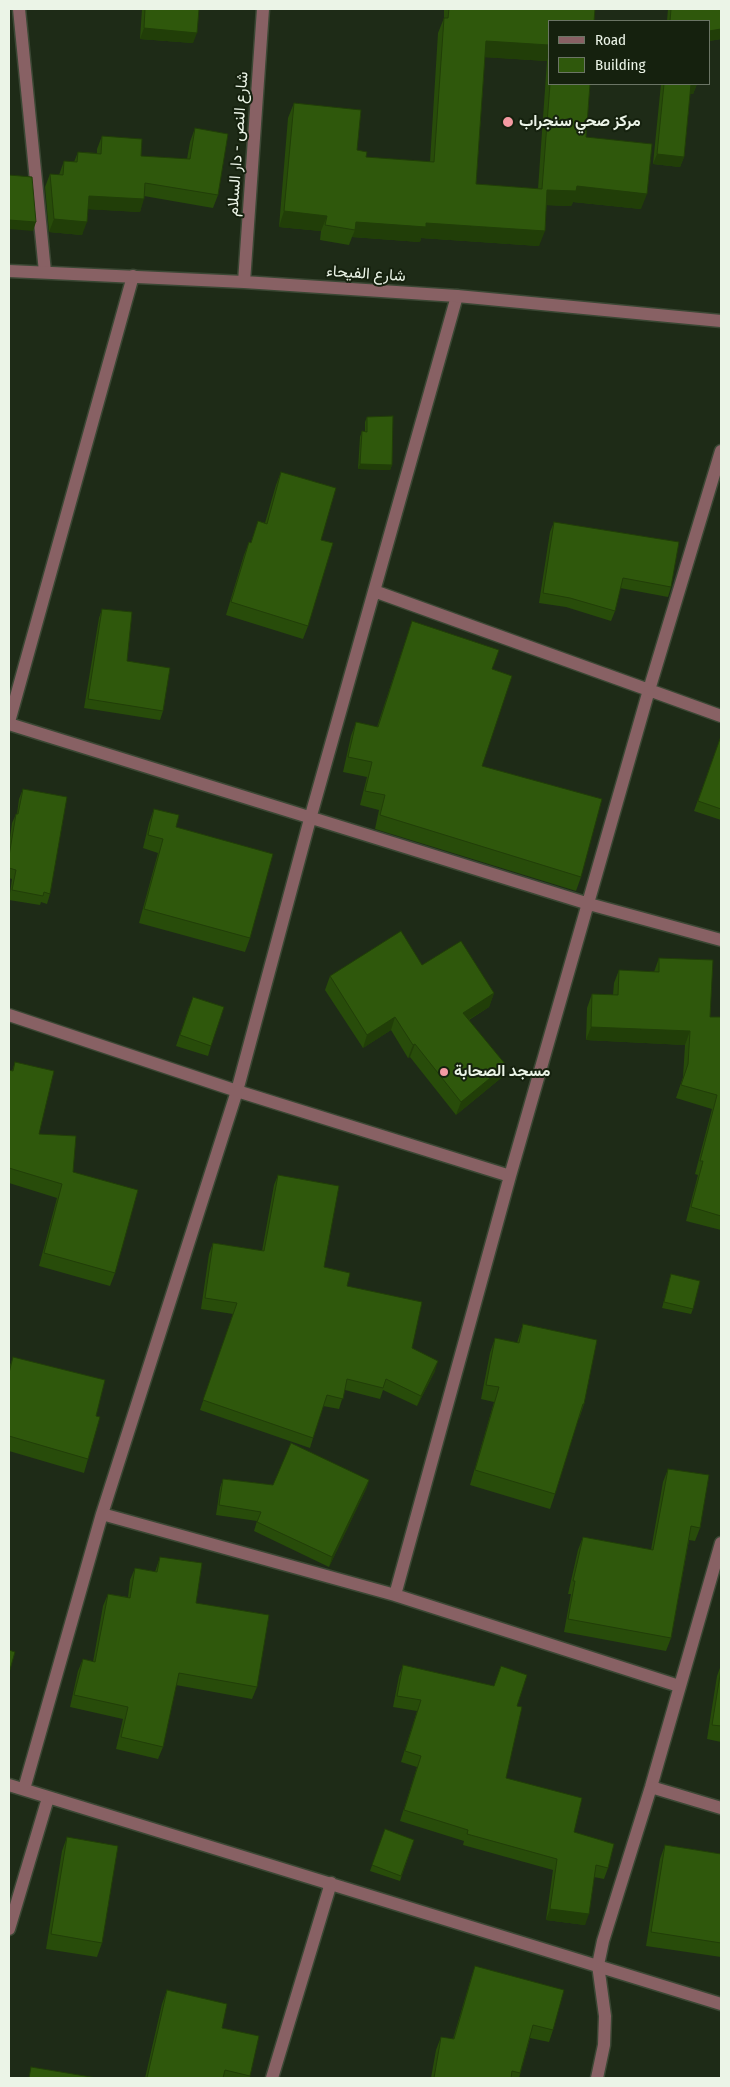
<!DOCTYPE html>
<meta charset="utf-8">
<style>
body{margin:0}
#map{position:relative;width:730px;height:2087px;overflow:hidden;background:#1e2b17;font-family:"Fira Sans Condensed",sans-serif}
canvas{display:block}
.frame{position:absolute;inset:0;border:10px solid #ebf4e7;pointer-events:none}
.legend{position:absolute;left:548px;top:20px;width:162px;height:65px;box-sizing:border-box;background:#15210e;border:1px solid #6b7565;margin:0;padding:6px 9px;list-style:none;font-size:15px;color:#ebf4e7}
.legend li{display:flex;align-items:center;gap:10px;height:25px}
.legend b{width:25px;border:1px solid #6b7565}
</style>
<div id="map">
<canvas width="730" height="2087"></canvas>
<div class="frame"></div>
<ul class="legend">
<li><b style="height:6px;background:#886164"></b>Road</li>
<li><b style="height:14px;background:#2f580c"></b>Building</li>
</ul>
</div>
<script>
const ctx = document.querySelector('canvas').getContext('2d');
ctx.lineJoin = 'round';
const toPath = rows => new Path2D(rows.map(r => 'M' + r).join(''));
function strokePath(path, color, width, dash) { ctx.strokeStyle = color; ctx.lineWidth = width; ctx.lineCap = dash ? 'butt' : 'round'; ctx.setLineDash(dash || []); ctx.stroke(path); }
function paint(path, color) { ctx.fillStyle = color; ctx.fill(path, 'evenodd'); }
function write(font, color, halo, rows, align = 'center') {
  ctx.font = font + ' "Fira Sans Condensed",Vazirmatn,sans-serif'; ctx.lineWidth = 4; ctx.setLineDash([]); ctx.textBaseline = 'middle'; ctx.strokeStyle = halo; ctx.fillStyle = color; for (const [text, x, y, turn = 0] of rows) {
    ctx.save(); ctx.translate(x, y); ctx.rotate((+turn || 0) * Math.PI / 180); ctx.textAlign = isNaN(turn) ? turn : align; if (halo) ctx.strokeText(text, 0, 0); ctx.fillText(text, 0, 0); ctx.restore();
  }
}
const minor = toPath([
 [19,9,45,272],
 [374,591,721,716],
 [9,722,133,276],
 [9,724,589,904,721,940],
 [9,1015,237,1091,510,1176],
 [102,1514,395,1595,679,1686],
 [395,1595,510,1176,649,690,721,451],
 [9,1785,721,2004],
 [651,1787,721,1808],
 [24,1789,102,1514,237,1091,310,819,457,296],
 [9,1929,48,1798],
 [272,2078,331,1883],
 [597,2078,604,2045,605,2016,598,1965,603,1941,651,1787,721,1543]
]);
const tertiary = toPath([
 [9,271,244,282,457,296,721,321],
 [244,282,263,9]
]);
const wall = toPath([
 [142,9,199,9,193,43,140,39],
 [444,9,595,9,549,21,549,84,590,84,586,137,641,209,573,202,571,206,546,205,539,246,421,238,420,242,352,237,349,245,320,240,321,231,279,227,288,118,294,103,366,157,430,162,438,33,444,18],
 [485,57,547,61,538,189,476,184],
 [668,9,721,9,721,39,709,41,709,21,667,21],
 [661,84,697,84,693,94,690,94,684,157,680,167,653,164],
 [195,128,218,195,213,208,144,196,140,212,88,209,82,235,49,232,45,187,50,174,59,175,64,161,74,162,78,152,97,153,97,149,102,136,141,156,187,159,190,142],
 [367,417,392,465,390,470,358,469,360,437,362,431,365,432,365,422],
 [281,472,321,540,308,626,303,639,226,615,244,555,249,542,251,542,258,521,265,523,276,485],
 [554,522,671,587,668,597,620,588,615,611,611,621,566,607,539,603,550,532],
 [102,609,127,661,163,711,160,720,84,708,99,618],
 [412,621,492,669,482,766,581,877,576,891,375,829,379,810,360,805,367,777,343,772,351,736,356,722,377,727],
 [721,736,721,820,694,811],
 [23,789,50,894,47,904,41,902,40,905,9,900,12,879,9,878,9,845,12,823,16,814,17,814,19,799],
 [154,809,176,827,250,938,245,952,139,923,158,853,143,848,149,823],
 [659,958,710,1017,721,1035,721,1230,686,1221,698,1175,695,1174,712,1109,676,1098,683,1077,685,1045,586,1040,587,1008,592,994,613,995,614,983,619,970,654,972],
 [422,965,494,993,489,1007,469,1020,501,1078,456,1115,410,1057,408,1058,391,1030,363,1048,325,990,330,976],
 [189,1007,211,1046,208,1056,176,1046],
 [15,1062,39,1134,73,1172,115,1273,110,1286,39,1266,57,1198,9,1183,9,1070,12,1071],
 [278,1175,324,1267,347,1286,435,1371,417,1406,383,1390,380,1399,345,1390,339,1409,323,1406,310,1448,200,1410,233,1314,201,1309,209,1254,213,1243,262,1251,274,1185],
 [671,1274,693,1309,691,1314,662,1308],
 [523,1324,584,1404,579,1419,578,1419,555,1494,550,1509,470,1485,494,1402,481,1399,490,1353,495,1338,517,1343],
 [13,1357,96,1416,88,1459,84,1473,9,1451,9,1368],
 [668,1469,700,1528,695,1541,689,1540,671,1638,666,1651,564,1632,571,1594,568,1594,578,1550,583,1537,651,1550,663,1482],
 [223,1479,273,1485,369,1480,366,1489,329,1567,254,1531,257,1521,216,1515,220,1488],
 [160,1557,196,1603,257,1687,252,1699,176,1685,163,1747,158,1759,116,1749,123,1719,70,1707,78,1671,83,1659,93,1662,103,1606,108,1594,128,1597,130,1580,135,1568,155,1572],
 [403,1665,517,1706,506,1778,574,1832,608,1868,604,1879,594,1877,585,1925,546,1920,553,1870,463,1845,464,1841,400,1821,417,1767,401,1762,417,1711,393,1707,399,1676],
 [721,1665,721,1742,707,1739,717,1676],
 [385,1829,414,1840,400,1881,370,1871],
 [67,1837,102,1943,97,1957,46,1949,62,1851],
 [665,1845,721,1854,721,1957,646,1946,660,1859],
 [475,1966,553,2030,549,2042,530,2038,519,2078,431,2078,436,2050,441,2037,453,2039,471,1978],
 [167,1990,222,2028,250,2076,250,2078,145,2078,162,2004]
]);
const shadedWall = toPath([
 [144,28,197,33,193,43,140,39],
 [721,29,721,39,709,41,709,31],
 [486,41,549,45,549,55,547,61,481,57],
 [691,84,697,84,693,94,687,94],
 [657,154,684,157,680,167,653,164],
 [577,186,647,194,641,209,573,202,571,206,542,205,547,190],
 [89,196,144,199,140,212,84,209],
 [284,211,327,216,321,231,279,227],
 [54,219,87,222,82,235,49,232],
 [9,220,36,222,33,231,9,229],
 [356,222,426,223,545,231,539,246,421,238,420,242,352,237,355,230],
 [360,464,392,465,390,470,358,469],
 [494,993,489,1007,458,1026,463,1013],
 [395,1017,391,1030,363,1048,367,1035],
 [591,1027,690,1031,685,1045,586,1040],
 [415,1044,410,1057,408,1058,413,1045],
 [506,1065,501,1078,456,1115,461,1102],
 [438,1361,435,1371,417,1406,421,1396],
 [369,1480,366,1489,329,1567,332,1557],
 [550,1909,589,1914,585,1925,546,1920]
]);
const building = toPath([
 [145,9,199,9,197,33,144,28,145,9],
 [449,9,595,9,594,21,549,21,549,45,486,41,476,184,542,189,550,84,590,84,586,137,652,144,647,194,577,186,576,191,547,190,545,231,426,223,426,227,356,222,355,230,325,225,327,216,284,211,294,103,361,110,357,150,367,152,366,157,434,162,444,18,448,18,449,9],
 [671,9,721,9,721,29,709,31,709,21,670,21,671,9],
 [664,84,691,84,684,157,657,154,664,84],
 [195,128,228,134,218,195,145,183,144,199,89,196,87,222,54,219,50,174,63,175,64,161,77,162,78,152,101,154,102,136,142,139,141,156,190,159,195,128],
 [9,175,32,177,36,222,9,220,9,175],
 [393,416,392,465,360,464,362,431,367,432,367,417,393,416],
 [281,472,336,488,321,540,333,543,308,626,231,602,249,542,251,543,258,521,267,524,281,472],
 [554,522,679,542,671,587,623,578,615,611,570,598,543,593,554,522],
 [102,609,132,612,127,661,170,668,163,711,88,699,102,609],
 [412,621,499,650,492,669,512,676,482,766,602,799,581,877,380,815,385,795,365,791,372,762,348,757,356,722,378,727,412,621],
 [721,736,721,809,698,801,721,736],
 [23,789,67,797,50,894,44,892,43,896,12,890,16,870,9,868,9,856,16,814,18,814,23,789],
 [154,809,179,815,176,827,273,854,250,938,144,909,163,839,148,835,154,809],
 [401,931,422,965,461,941,494,993,463,1013,506,1065,461,1102,415,1044,413,1045,395,1017,367,1035,330,976,401,931],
 [659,958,713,960,710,1017,721,1017,721,1216,691,1207,703,1161,700,1161,717,1095,681,1085,688,1064,690,1031,591,1027,592,994,618,995,619,970,659,972,659,958],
 [193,997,224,1007,211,1046,180,1035,193,997],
 [15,1062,54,1071,39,1134,76,1136,73,1172,138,1190,115,1273,44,1253,62,1184,9,1168,9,1070,13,1071,15,1062],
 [278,1175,339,1186,324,1267,350,1273,347,1286,422,1302,412,1348,438,1361,421,1396,386,1379,383,1388,347,1379,343,1399,327,1395,313,1438,203,1400,237,1303,205,1298,213,1243,264,1251,278,1175],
 [671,1274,700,1281,693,1309,664,1302,671,1274],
 [523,1324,597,1340,584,1404,583,1404,555,1494,475,1470,499,1387,486,1385,495,1338,519,1343,523,1324],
 [13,1357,105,1380,96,1416,100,1417,88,1459,9,1436,9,1373,13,1357],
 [291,1443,369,1480,332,1557,257,1522,261,1512,219,1505,223,1479,273,1485,291,1443],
 [668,1469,709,1475,700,1528,691,1526,671,1638,568,1619,575,1581,573,1581,583,1537,653,1550,668,1469],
 [160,1557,202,1563,196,1603,269,1615,257,1687,179,1673,163,1747,121,1737,128,1707,74,1695,83,1659,95,1662,108,1594,130,1598,135,1568,157,1572,160,1557],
 [9,1650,15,1652,9,1673,9,1650],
 [403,1665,494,1686,501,1666,527,1675,517,1706,522,1707,506,1778,582,1798,574,1832,614,1844,608,1868,596,1865,589,1914,550,1909,557,1859,467,1834,468,1830,404,1810,421,1756,405,1751,421,1700,397,1696,403,1665],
 [721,1669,721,1726,712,1725,721,1669],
 [385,1829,414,1840,401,1876,372,1865,385,1829],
 [67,1837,118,1846,102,1943,51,1934,67,1837],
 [665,1845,721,1854,721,1943,651,1932,665,1845],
 [475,1966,564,1990,553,2030,533,2025,520,2073,512,2071,511,2078,434,2078,441,2037,454,2039,475,1966],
 [167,1990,227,2004,222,2028,259,2036,250,2076,225,2070,223,2078,147,2078,167,1990],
 [31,2067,97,2078,29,2078,31,2067]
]);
const markers = [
 [508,122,6,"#f49aa2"],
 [444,1072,5,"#f49aa2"]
];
const poiNames = [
 ["مركز صحي سنجراب",519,122],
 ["مسجد الصحابة",454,1072]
];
const streetNames = [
 ["شارع النص - دار السلام",238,144,-86],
 ["شارع الفيحاء",366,274,4]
];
strokePath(minor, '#3b4734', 15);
strokePath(tertiary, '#3b4734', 15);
strokePath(minor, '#886164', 12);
strokePath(tertiary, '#886164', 12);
paint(wall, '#284c0a');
paint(shadedWall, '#213e08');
paint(building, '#2f580c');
strokePath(building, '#213e08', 1);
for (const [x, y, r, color] of markers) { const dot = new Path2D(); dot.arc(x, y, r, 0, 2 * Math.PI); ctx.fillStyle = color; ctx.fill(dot); strokePath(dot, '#15210e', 2); }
write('bold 16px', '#ebf4e7', '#15210e', poiNames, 'left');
write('16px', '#ebf4e7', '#15210e', streetNames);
</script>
